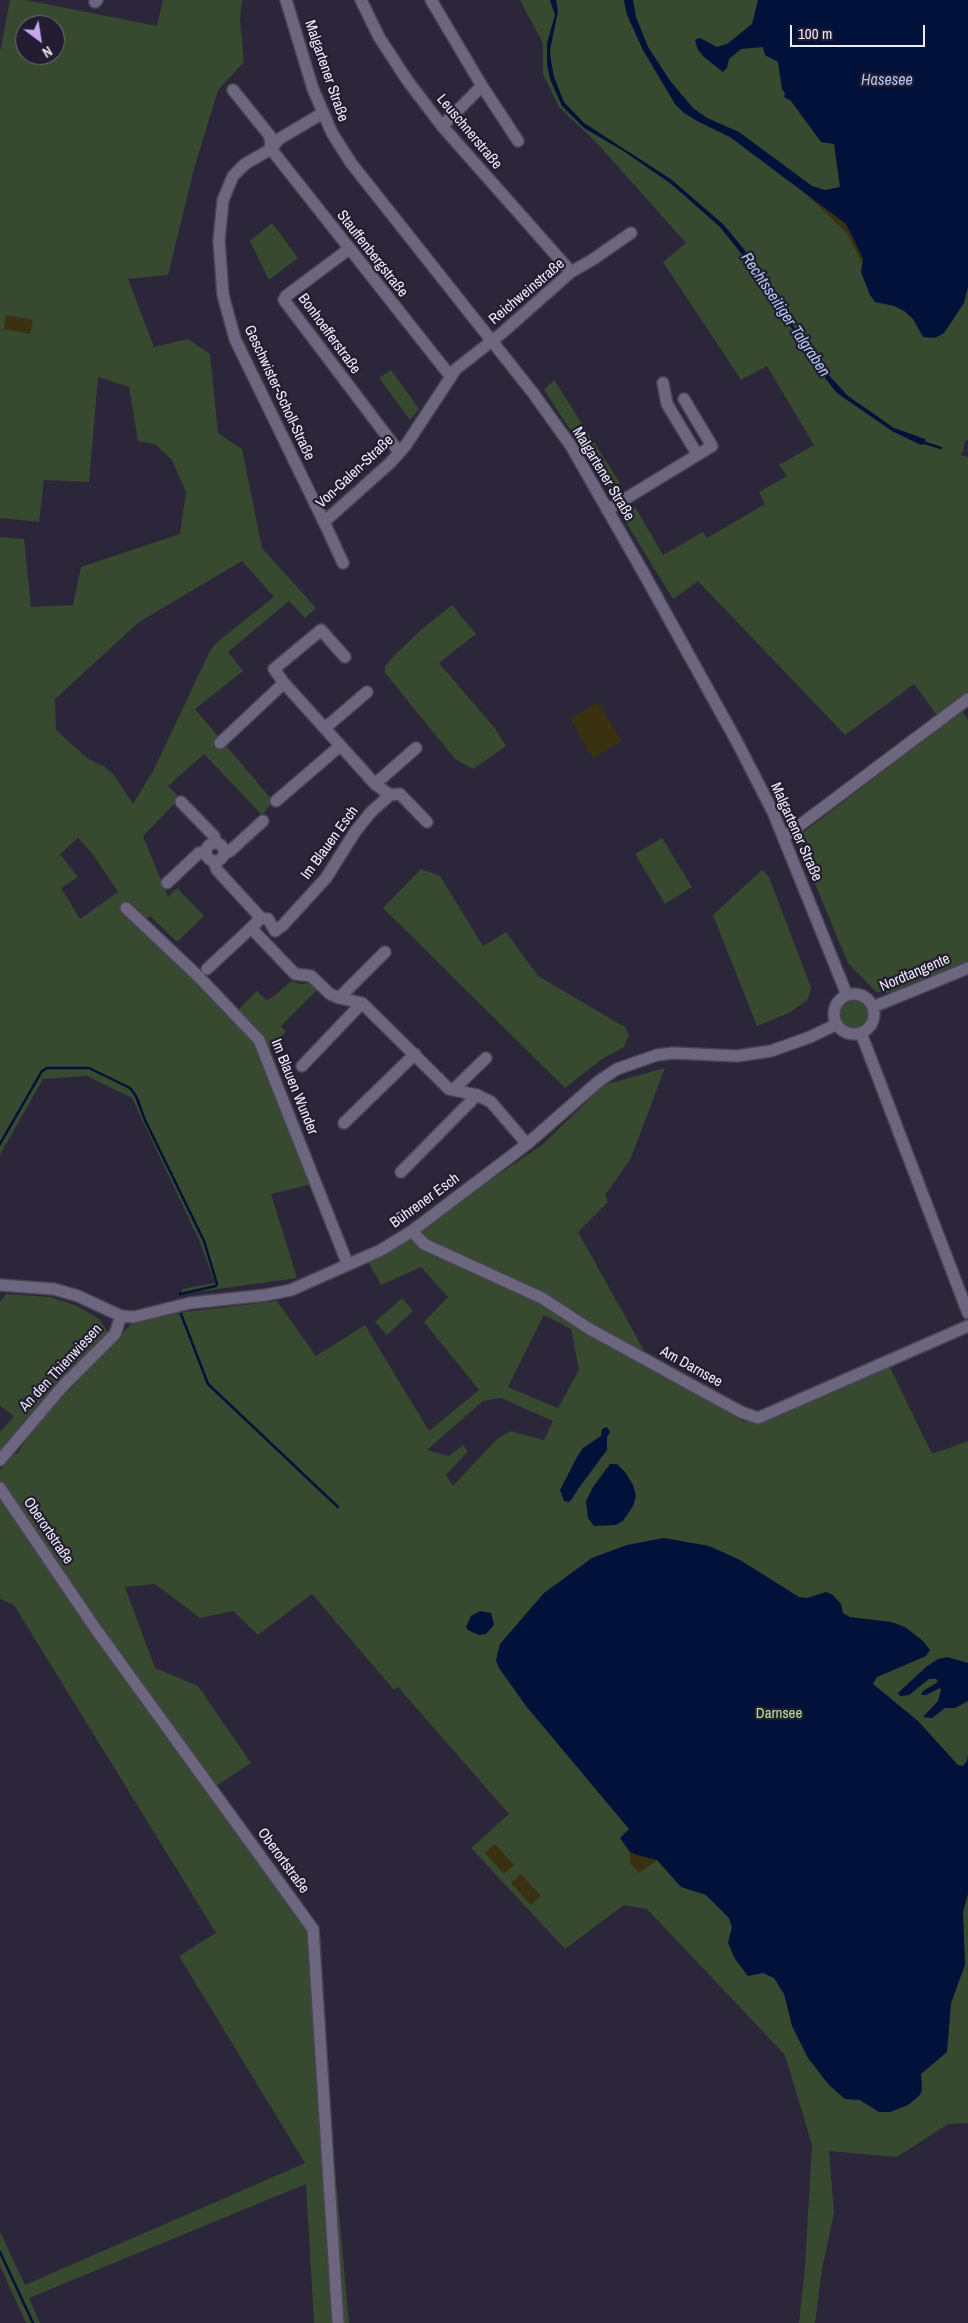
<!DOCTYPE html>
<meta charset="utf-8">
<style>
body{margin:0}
#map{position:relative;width:968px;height:2323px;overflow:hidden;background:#2b263a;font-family:"Archivo Narrow",sans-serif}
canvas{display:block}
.north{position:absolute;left:15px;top:15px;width:50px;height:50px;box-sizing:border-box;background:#221d30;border:1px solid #746f80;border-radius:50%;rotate:149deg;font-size:14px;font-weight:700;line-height:20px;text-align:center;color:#eeebf8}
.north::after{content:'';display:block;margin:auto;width:18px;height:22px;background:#c7a6f0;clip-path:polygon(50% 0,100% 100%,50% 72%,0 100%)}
.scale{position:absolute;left:790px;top:25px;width:135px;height:22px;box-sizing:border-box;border:2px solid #eeebf8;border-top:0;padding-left:6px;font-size:15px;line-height:18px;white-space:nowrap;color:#eeebf8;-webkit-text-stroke:4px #221d30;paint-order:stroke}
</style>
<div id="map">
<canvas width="968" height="2323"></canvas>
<div class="north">N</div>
<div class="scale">100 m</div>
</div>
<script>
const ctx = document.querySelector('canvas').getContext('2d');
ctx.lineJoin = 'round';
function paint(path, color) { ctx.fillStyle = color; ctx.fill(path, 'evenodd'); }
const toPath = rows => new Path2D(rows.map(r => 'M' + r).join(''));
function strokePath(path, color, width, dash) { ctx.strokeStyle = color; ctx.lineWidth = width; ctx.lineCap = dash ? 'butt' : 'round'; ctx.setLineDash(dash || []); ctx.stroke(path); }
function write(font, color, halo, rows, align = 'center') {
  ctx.font = font + ' "Archivo Narrow",sans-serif'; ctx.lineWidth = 4.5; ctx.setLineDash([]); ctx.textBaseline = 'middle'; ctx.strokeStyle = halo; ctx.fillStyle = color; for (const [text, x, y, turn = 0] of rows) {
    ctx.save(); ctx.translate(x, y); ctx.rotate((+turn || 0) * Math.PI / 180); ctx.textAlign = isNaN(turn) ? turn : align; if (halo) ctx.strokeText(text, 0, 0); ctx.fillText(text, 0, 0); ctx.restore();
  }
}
const green = toPath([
 [10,0,26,0,157,26,163,0,242,0,240,20,244,62,218,90,194,169,168,275,128,279,154,347,188,339,210,354,218,433,242,449,262,548,316,608,305,618,289,601,228,652,243,671,195,709,273,801,262,815,204,754,168,786,180,798,143,836,168,897,177,888,204,916,177,942,150,916,145,920,158,943,252,1039,258,1049,312,1184,271,1194,297,1278,182,1294,182,1289,215,1283,199,1240,132,1098,87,1076,43,1079,0,1155,0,537,24,539,31,607,73,605,81,567,180,534,186,492,172,460,155,444,138,441,129,387,98,377,89,482,44,480,39,522,0,518,0,52],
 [25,25,55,25,55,55,25,55],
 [242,561,274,597,217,642,210,651,153,771,133,804,114,775,105,767,87,758,56,730,55,699,139,622],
 [78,838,92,853,118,892,80,919,61,888,78,877,60,854],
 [520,0,968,0,968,440,965,441,963,449,968,452,963,450,961,455,968,457,968,696,939,718,914,684,845,735,698,581,673,599,622,516,635,507,663,555,703,532,707,538,765,504,759,492,787,476,779,465,814,445,767,366,741,380,663,262,686,243,596,142,559,107,543,74,543,43],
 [272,223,298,258,269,280,250,241],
 [391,370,419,409,410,420,379,378],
 [554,380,620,483,610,490,544,390],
 [452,605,476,634,439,663,494,727,506,746,473,769,455,759,385,673,385,666,394,656,422,629],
 [962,711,968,720,968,961,888,993,876,992,848,963,796,838],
 [662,838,692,887,665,904,635,854],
 [421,869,440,876,483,946,506,932,538,976,625,1027,629,1035,624,1047,602,1059,565,1088,383,908],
 [762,870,769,877,811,988,808,999,791,1012,757,1026,713,915],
 [291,981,300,984,311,983,318,989,281,1026,286,1032,269,1048,237,1011,257,991,266,1000,272,998],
 '840 1014a14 14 0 1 1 28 0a14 14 0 1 1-28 0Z',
 [665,1068,630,1160,605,1195,608,1202,578,1232,655,1370,743,1421,756,1423,890,1367,932,1454,968,1441,968,2123,948,2124,897,2157,829,2151,834,2213,822,2269,815,2323,799,2323,805,2267,812,2145,785,2055,647,1909,624,1905,565,1949,471,1848,509,1814,398,1687,394,1690,312,1594,258,1635,233,1611,200,1618,155,1584,125,1587,155,1668,198,1686,251,1763,213,1788,313,1929,349,2323,314,2323,306,2184,29,2298,40,2323,26,2323,0,2266,0,2232,25,2285,305,2163,179,1956,216,1933,14,1605,0,1599,0,1470,12,1453,17,1454,35,1426,132,1323,185,1312,277,1301,316,1356,365,1325,429,1431,479,1390,424,1322,448,1297,421,1267,381,1285,369,1263,543,1144,604,1085],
 [544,1315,571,1329,579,1370,558,1408,508,1387],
 [501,1398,553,1421,544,1440,511,1431,497,1439,453,1486,446,1475,468,1451,463,1445,449,1456,427,1450,483,1401],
 [6,1294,51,1297,77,1306,99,1319,109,1333,23,1422,0,1452,0,1432,14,1416,0,1406,0,1302],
 [402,1298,413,1311,387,1335,375,1322]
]);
const sand = toPath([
 [805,193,846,224,863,259,862,263,847,233],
 [6,315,33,320,30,334,4,329],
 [598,702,622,741,593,758,570,719],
 [620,1838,657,1860,639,1873,630,1863,630,1852],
 [495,1844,514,1865,504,1874,485,1853],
 [521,1874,541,1896,531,1905,511,1883]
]);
const water = toPath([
 [550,0,556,0,558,11,550,50,551,61,554,77,564,102,584,123,672,180,724,225,760,269,791,319,791,326,784,324,760,277,720,227,670,183,622,150,584,128,562,106,550,79,547,64,547,43,555,15],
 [624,0,633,0,636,17,648,47,671,82,693,108,707,118,739,132,812,186,825,190,840,187,834,144,821,142,791,101,784,97,785,93,782,89,778,62,765,55,763,47,741,49,729,59,727,68,723,72,704,57,698,50,695,40,700,38,717,47,727,44,752,24,758,0,968,0,968,287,964,303,944,333,935,338,923,337,913,319,904,311,894,306,875,302,870,295,861,272,863,259,846,224,730,137,699,122,684,113,675,104,643,50,627,15],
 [799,336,802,337,823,369,848,396,894,428,925,439,926,443,921,445,892,431,837,393,821,373,805,349,798,346],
 [607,1427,610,1432,607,1437,607,1450,578,1489,572,1499,569,1502,564,1501,560,1490,577,1457,583,1448,601,1436,602,1429],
 [610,1464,617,1464,625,1472,633,1485,636,1496,633,1506,623,1521,616,1525,594,1526,588,1518,586,1501,593,1487],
 [664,1538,709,1546,740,1560,799,1597,807,1598,826,1592,833,1595,841,1604,843,1613,850,1617,891,1622,905,1627,923,1641,930,1650,926,1656,877,1677,873,1684,918,1721,958,1765,963,1766,967,1761,968,1755,968,1894,963,1912,965,1965,951,2003,947,2052,921,2074,922,2090,920,2095,908,2105,890,2112,879,2112,860,2100,845,2099,829,2085,808,2058,792,2026,784,1994,774,1978,763,1973,748,1976,735,1959,728,1943,732,1927,729,1918,706,1895,681,1887,657,1860,637,1855,630,1852,620,1838,629,1829,526,1706,499,1668,496,1660,500,1644,544,1593,592,1558,627,1545],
 [480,1611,491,1613,494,1625,486,1634,479,1635,468,1630,466,1627,471,1616],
 [947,1657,968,1663,968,1701,955,1708,945,1708,932,1718,923,1717,938,1701,941,1690,940,1688,926,1695,921,1695,923,1691,938,1682,936,1679,929,1679,909,1695,900,1696,898,1693,926,1667,938,1659]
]);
const stream = toPath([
 [790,324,800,337],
 [925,443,941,448],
 [0,1144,42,1071,47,1068,89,1068,130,1088,136,1096,145,1120,204,1241,217,1284,216,1286,180,1294],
 [181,1314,208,1384,338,1507],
 [0,2252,33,2323]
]);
const minor = toPath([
 [286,0,313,89,332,133,351,163,533,393,571,446,643,572,736,740,773,812,847,995],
 [361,0,379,37,407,80,442,126,571,272],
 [431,0,482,86,518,141],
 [95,2,97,0],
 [233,90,270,136,271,149,451,377],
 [323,113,279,139,271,149,245,164,233,176,223,200,219,241,223,295,235,339,324,522],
 [442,126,482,86],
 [349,249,286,296,284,300,399,452],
 [663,383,667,404,697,454],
 [607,510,712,446,684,399],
 [343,563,324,522,390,463,406,445,456,369,502,333,571,272,592,260,631,233],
 [284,683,274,669,321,630,345,657],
 [325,728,367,692],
 [220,743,284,683,375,784,390,795],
 [375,784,416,748],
 [276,801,340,746],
 [181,802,214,836,216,843],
 [427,822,400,794,390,795,371,812,355,832,326,878,283,925,275,931,268,919,261,918,251,928,295,974,311,976,330,994,339,998,362,1003,449,1089,477,1095,491,1102,527,1144],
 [784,837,968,699],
 '206 852a9 9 0 1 1 18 0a9 9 0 1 1-18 0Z',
 [224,854,230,851,263,821],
 [214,862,217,870,261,918],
 [167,883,199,853,205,852],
 [126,908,199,977,259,1040,348,1265],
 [207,969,251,928],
 '834 1014a20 20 0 1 1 40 0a20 20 0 1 1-40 0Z',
 [339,998,385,952],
 [873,1007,968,968],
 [861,1033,968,1313],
 [302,1066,362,1003],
 [455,1088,486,1058],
 [344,1123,415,1054],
 [401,1172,477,1095],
 [412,1231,424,1244,542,1298,588,1328,697,1388,741,1412,758,1418,968,1326],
 [0,1285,54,1289,78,1296,121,1316,134,1317,190,1303,266,1295,291,1290,381,1250,412,1231,527,1144,599,1081,617,1069,657,1055,673,1053,737,1056,771,1051,810,1037,837,1024],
 [0,1460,63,1386,115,1334,121,1316],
 [0,1488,95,1628,313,1929,338,2323]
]);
const streetNames = [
 ["Malgartener Straße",326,71,71],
 ["Leuschnerstraße",469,132,50],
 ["Stauffenbergstraße",372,254,52],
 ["Reichweinstraße",527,292,-40],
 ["Bonhoefferstraße",329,334,54],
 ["Geschwister-Scholl-Straße",279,393,65],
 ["Von-Galen-Straße",355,472,-43],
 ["Malgartener Straße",603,474,59],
 ["Malgartener Straße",796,832,66],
 ["Im Blauen Esch",330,843,-54],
 ["Nordtangente",915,973,-23],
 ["Im Blauen Wunder",294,1087,68],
 ["Bührener Esch",425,1201,-36],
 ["Am Darnsee",691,1367,29],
 ["An den Thienwiesen",61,1368,-47],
 ["Oberortstraße",48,1531,56],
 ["Oberortstraße",283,1861,54]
];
const parkNames = [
 ["Darnsee",779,1714]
];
const waterNames = [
 ["Hasesee",887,81],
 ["Rechtsseitiger Talgraben",785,315,56]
];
paint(green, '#37492e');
paint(sand, '#393110');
paint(water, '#011139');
strokePath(stream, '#011139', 2.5);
strokePath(minor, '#484455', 14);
strokePath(minor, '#6c677e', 11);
write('15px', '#eeebf8', '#221d30', streetNames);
write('15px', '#b0e197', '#221d30', parkNames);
write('italic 16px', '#adc6f1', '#221d30', waterNames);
</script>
